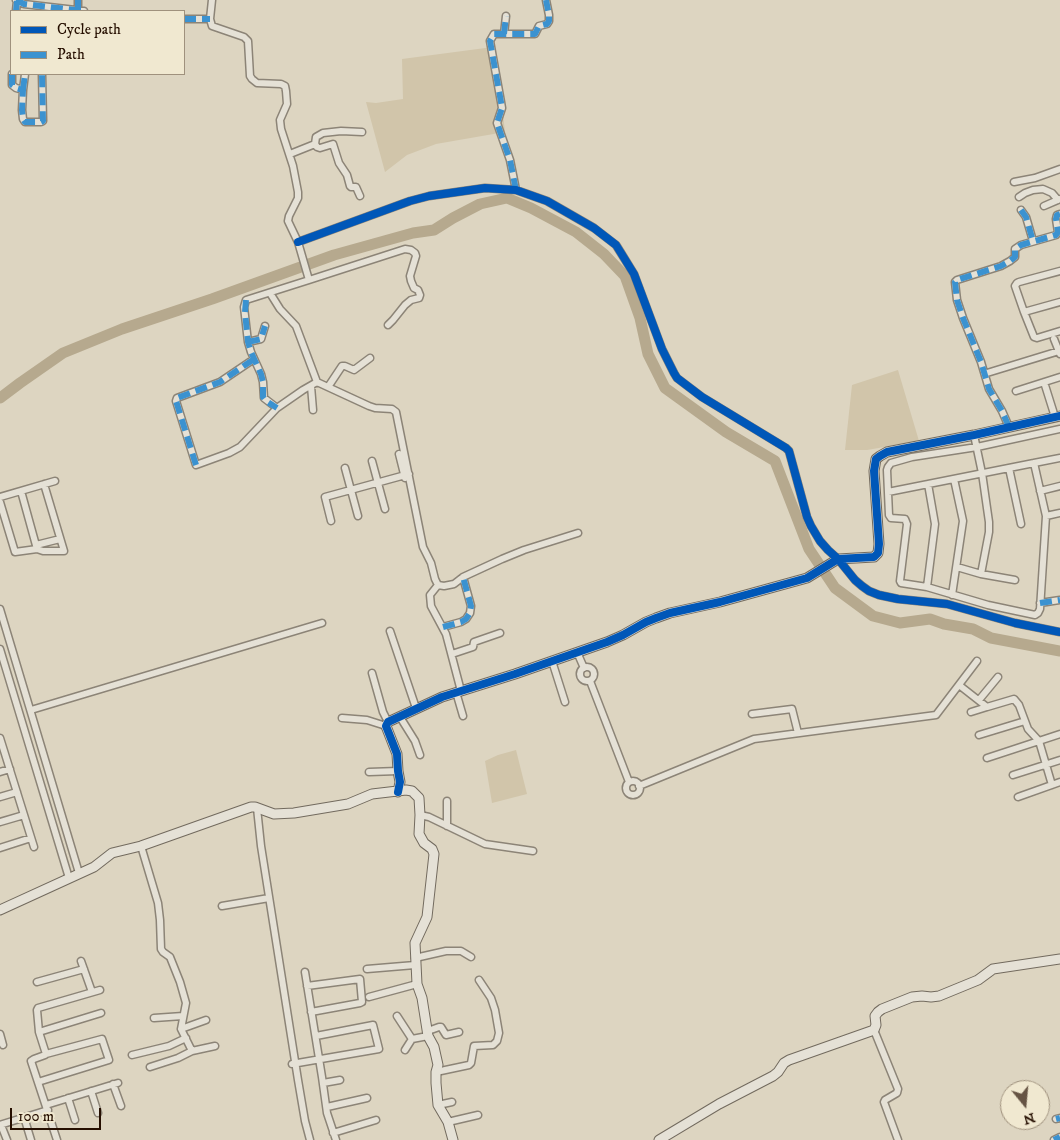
<!DOCTYPE html>
<style>
body{margin:0}
#map{position:relative;width:1060px;height:1140px;overflow:hidden;background:#ddd5c1;font-family:"IM FELL DW Pica",serif}
canvas{display:block}
.legend{position:absolute;left:10px;top:10px;width:175px;height:65px;box-sizing:border-box;background:#f0e8d0;border:1px solid #9f917d;margin:0;padding:6px 9px;list-style:none;font-size:15px;color:#260f01}
.legend li{display:flex;align-items:center;gap:10px;height:25px}
.legend b{width:25px;border:1px solid #9f917d}
.north{position:absolute;left:1000px;top:1080px;width:50px;height:50px;box-sizing:border-box;background:#f0e8d0;border:1px solid #9f917d;border-radius:50%;rotate:163deg;font-size:14px;font-weight:700;line-height:20px;text-align:center;color:#260f01}
.north::after{content:'';display:block;margin:auto;width:18px;height:22px;background:#665444;clip-path:polygon(50% 0,100% 100%,50% 72%,0 100%)}
.scale{position:absolute;left:10px;top:1108px;width:91px;height:22px;box-sizing:border-box;border:2px solid #260f01;border-top:0;padding-left:6px;font-size:15px;line-height:18px;white-space:nowrap;color:#260f01;-webkit-text-stroke:4px #f0e8d0;paint-order:stroke}
</style>
<div id="map">
<canvas width="1060" height="1140"></canvas>
<ul class="legend">
<li><b style="height:6px;background:#0057b8"></b>Cycle path</li>
<li><b style="height:6px;background:#3b92d0"></b>Path</li>
</ul>
<div class="north">N</div>
<div class="scale">100 m</div>
</div>
<script>
const ctx = document.querySelector('canvas').getContext('2d');
ctx.lineJoin = 'round';
function paint(path, color) { ctx.fillStyle = color; ctx.fill(path, 'evenodd'); }
const toPath = rows => new Path2D(rows.map(r => 'M' + r).join(''));
function strokePath(path, color, width, dash) { ctx.strokeStyle = color; ctx.lineWidth = width; ctx.lineCap = dash ? 'butt' : 'round'; ctx.setLineDash(dash || []); ctx.stroke(path); }
const green = toPath([
 [493,47,500,87,505,132,436,144,407,155,385,172,366,102,376,103,403,99,402,59],
 [898,370,919,441,867,450,845,450,852,385],
 [516,750,527,794,492,803,485,761,498,755]
]);
const river = toPath([
 [0,398,20,383,63,353,122,329,212,299,334,255,413,233,434,230,453,218,480,204,507,198,531,208,576,232,604,254,625,276,640,318,648,354,665,388,726,432,775,461,809,549,835,588,873,616,900,623,930,619,944,624,973,629,991,638,1060,651]
]);
const street = toPath([
 [16,0,24,4,84,11],
 [212,0,210,19,212,26,244,37,248,41,250,76,252,79,257,83,281,84,285,86,286,91,287,104,280,120,281,129,293,166,298,192,298,198,289,216,288,221,298,242,309,280,246,300,244,307,248,342,251,352,261,374,263,382,264,398,277,408],
 [16,11,17,1],
 [78,11,78,0],
 [184,19,210,19],
 [504,34,506,16],
 [12,74,12,85,16,88,23,90,22,110,23,119,25,122,41,122,43,121,42,74],
 [23,90,25,74],
 [315,144,316,137,323,133,341,131,362,132],
 [290,154,315,144,317,147,320,148,333,144,339,163,347,175,350,186,351,187,356,187,360,196],
 [1014,182,1035,178,1060,169],
 [516,190,510,160,497,123,502,108,501,102,490,41,494,34,535,34,539,26,547,24,549,21,549,15,546,0],
 [1019,197,1025,193,1033,190,1043,189,1052,193,1058,200],
 [1044,206,1060,199],
 [1021,210,1026,217,1033,241],
 [298,242,410,201,429,196,485,188,516,190,547,201,594,228,616,245,621,253,634,274,662,349,674,373,677,378,702,397,786,448,789,451,807,517,811,526,820,541,828,550,838,559,855,580,862,586,869,591,879,595,898,599,947,604,1015,623,1060,632],
 [1060,271,1019,282,1017,283,1015,286,1024,312,1034,337,1037,338,1060,331],
 [309,280,405,249,411,250,415,253,416,256,410,276,411,281,414,288,418,290,420,295,419,298,411,300,405,305,393,320,388,325],
 [270,293,280,309,296,326,317,382,369,406,375,408,392,409,396,412,423,547,431,563,435,579,438,585,430,595,431,606,446,634,461,691],
 [1024,312,1060,302],
 [1054,339,1060,354],
 [248,342,261,339,265,326],
 [254,359,220,382,177,398,176,401,196,465,229,453,240,447,277,408,303,390,317,382],
 [987,373,1059,351],
 [1044,382,1055,417],
 [311,386,313,410],
 [328,387,342,366,345,366,354,370,370,358],
 [1016,391,1060,377],
 [1009,427,1002,411,989,389,981,362,963,318,957,300,955,282,957,280,1001,266,1010,261,1015,257,1015,249,1021,245,1056,235,1058,232,1056,219,1057,215,1060,214],
 [1060,429,977,447,912,457,891,463,888,467,887,470,889,515,891,518,905,519,907,524,900,581,901,583,927,587,988,605,1035,615,1038,613,1040,609,1046,516,1060,513],
 [974,435,982,473,989,522,989,532,981,574,1015,580],
 [399,454,405,478],
 [372,461,385,509],
 [345,468,358,516],
 [1009,468,1021,524],
 [21,491,37,549,43,551,64,551,44,484],
 [1040,491,1060,486],
 [888,492,1034,463],
 [0,497,55,481],
 [0,502,15,552,37,549],
 [1046,516,1034,463,1060,458],
 [331,521,325,497,409,474],
 [36,545,60,539],
 [957,567,981,574],
 [438,585,444,586,454,584,463,577,502,559,524,550,578,533],
 [927,587,935,524,928,484],
 [952,595,963,521,954,479],
 [1040,603,1060,600],
 [0,609,79,873],
 [443,627,461,622,466,619,470,613,471,606,463,577],
 [390,631,416,708],
 [0,649,69,878],
 [577,652,584,668],
 [452,654,473,647,474,642,500,633],
 [552,661,565,702],
 '580 674a7 7 0 1 1 14 0a7 7 0 1 1-14 0Z',
 [372,673,383,712,388,722],
 [590,681,629,782],
 [959,685,987,707,1014,699,1019,705,1028,729,1039,741,1052,785],
 [456,692,463,716],
 [979,700,998,677],
 [31,710,322,623],
 [971,712,987,707],
 [752,714,792,709,798,733],
 [400,717,415,741,420,755],
 [342,718,367,720,386,726],
 [979,735,1025,721],
 [0,738,34,847],
 [987,758,1060,734],
 [0,772,10,769],
 [369,772,398,771],
 [1013,775,1060,760],
 '626 788a7 7 0 1 1 14 0a7 7 0 1 1-14 0Z',
 [639,786,754,739,936,715,977,661],
 [0,797,17,792],
 [1018,797,1060,782],
 [257,808,261,846,298,1080,305,1121,310,1140],
 [420,815,429,817,485,844,533,851],
 [0,822,24,815],
 [447,826,447,801],
 [141,846,158,903,160,920,161,949,163,952,170,957,180,982,186,1003,181,1029,192,1051,178,1058,150,1067],
 [0,848,31,838],
 [222,906,269,898],
 [415,958,446,951,461,951,471,957],
 [81,961,92,992],
 [367,969,415,965],
 [305,972,322,1077,327,1113,336,1140],
 [37,982,84,969],
 [307,986,360,979,362,1002,360,1003,311,1012],
 [369,997,417,984],
 [397,1016,412,1039,428,1036],
 [154,1018,183,1016],
 [181,1029,206,1020],
 [874,1030,898,1089,897,1093,885,1100,884,1102,898,1140],
 [428,1031,439,1027,441,1027,446,1035,459,1032],
 [39,1032,101,1013],
 [0,1034,3,1045],
 [405,1050,412,1039],
 [192,1051,215,1046],
 [132,1055,169,1046,186,1038],
 [292,1064,379,1049,373,1025,316,1036],
 [436,1072,469,1065,471,1063,474,1046,493,1045,497,1041,499,1033,495,1010,491,998,479,980],
 [38,1082,109,1060,102,1039,46,1054],
 [323,1083,340,1080],
 [113,1084,121,1106],
 [91,1091,98,1113],
 [68,1098,75,1120],
 [46,1105,118,1083],
 [438,1105,452,1102],
 [327,1107,367,1098],
 [24,1117,31,1140],
 [1056,1119,1060,1118],
 [448,1122,478,1115],
 [0,1125,48,1110],
 [1,1125,7,1140],
 [333,1133,376,1120],
 [57,1140,31,1061,34,1059,45,1055,46,1054,39,1032,37,1010,38,1008,100,990],
 [1054,1140,1060,1137]
]);
const secondary = toPath([
 [398,792,400,782,398,771,397,754,386,726,388,722,442,697,515,674,607,642,623,635,646,622,656,618,670,613,720,602,807,578,838,559,874,557,878,553,879,544,874,471,876,459,880,456,887,452,974,435,1060,416],
 [0,910,94,867,112,853,141,846,251,807,255,807,274,814,294,813,348,804,372,794,406,790,412,791,419,798,420,815,419,834,424,843,432,849,434,854,427,917,415,943,417,984,422,998,428,1036,434,1047,438,1065,436,1072,436,1083,438,1105,448,1122,453,1140],
 [659,1140,719,1104,773,1076,778,1072,784,1063,789,1060,874,1030,876,1025,875,1016,878,1012,882,1009,912,997,922,996,931,997,939,996,978,980,993,969,1060,959]
]);
const quiet = toPath([
 [16,0,24,4,84,11],
 [16,11,17,1],
 [78,11,78,0],
 [184,19,210,19],
 [504,34,506,16],
 [12,74,12,85,16,88,23,90,22,110,23,119,25,122,41,122,43,121,42,74],
 [23,90,25,74],
 [516,190,510,160,497,123,502,108,501,102,490,41,494,34,535,34,539,26,547,24,549,21,549,15,546,0],
 [1021,210,1026,217,1033,241],
 [246,300,245,312,248,342,251,352,261,374,263,382,263,397,266,401,277,408],
 [248,342,261,339,265,326],
 [1009,427,1002,411,989,389,981,362,963,318,957,300,955,282,957,280,1001,266,1010,261,1015,257,1015,249,1021,245,1056,235,1058,232,1056,219,1057,215,1060,214],
 [196,465,176,401,177,398,220,382,254,359],
 [1040,603,1060,600],
 [443,627,461,622,466,619,470,613,471,606,463,577],
 [1056,1119,1060,1118],
 [1054,1140,1060,1137]
]);
const cycleway = toPath([
 [298,242,410,201,429,196,485,188,516,190,547,201,594,228,616,245,621,253,634,274,662,349,674,373,677,378,702,397,786,448,789,451,807,517,811,526,820,541,828,550,838,559,855,580,862,586,869,591,879,595,898,599,947,604,1015,623,1060,632],
 [398,792,400,782,398,771,397,754,386,726,388,722,442,697,515,674,607,642,623,635,646,622,656,618,670,613,720,602,807,578,838,559,874,557,878,553,879,544,874,471,876,459,880,456,887,452,974,435,1060,416]
]);
paint(green, '#d1c5aa');
strokePath(river, '#b6a98e', 11);
strokePath(street, '#8c8477', 9);
strokePath(secondary, '#726a5e', 11);
strokePath(street, '#e5e1d6', 6);
strokePath(secondary, '#e5e1d6', 9);
strokePath(quiet, '#3b92d0', 6, [12, 6]);
strokePath(cycleway, '#0057b8', 8);
</script>
